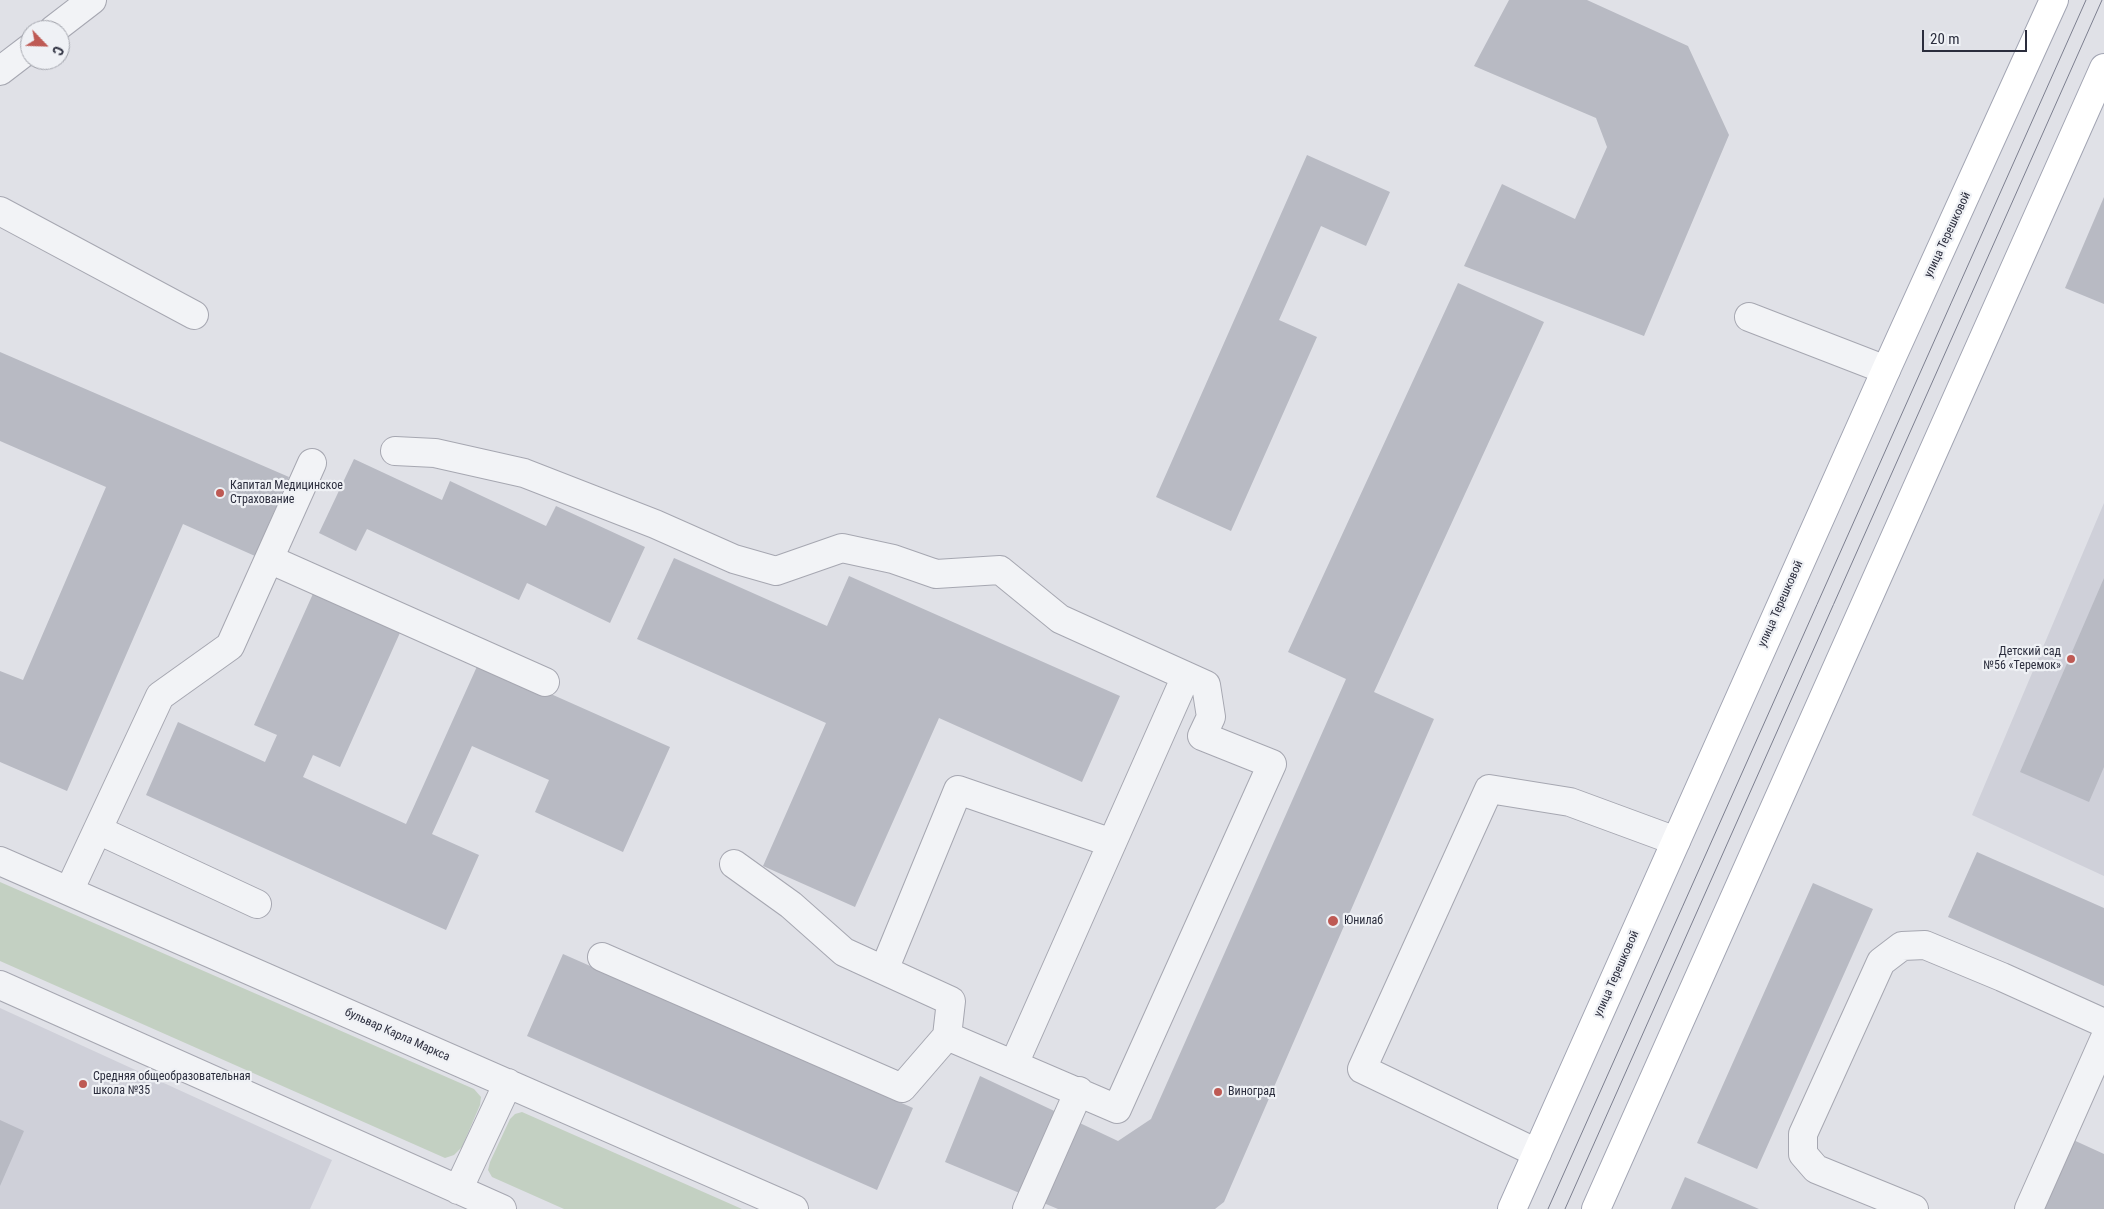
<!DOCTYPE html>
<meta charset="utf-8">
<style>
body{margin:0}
#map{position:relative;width:2104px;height:1209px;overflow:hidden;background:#e0e1e7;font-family:"Roboto Condensed",sans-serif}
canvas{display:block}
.north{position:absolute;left:20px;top:20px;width:50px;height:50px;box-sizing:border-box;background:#eff1f5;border:1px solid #a1a3ab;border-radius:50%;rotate:114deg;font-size:14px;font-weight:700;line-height:20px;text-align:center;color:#2b2d3d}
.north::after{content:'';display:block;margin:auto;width:18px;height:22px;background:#be5a54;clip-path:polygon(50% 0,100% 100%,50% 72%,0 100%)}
.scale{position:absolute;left:1922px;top:30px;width:105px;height:22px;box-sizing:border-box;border:2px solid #2b2d3d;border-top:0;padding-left:6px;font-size:15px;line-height:18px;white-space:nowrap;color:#2b2d3d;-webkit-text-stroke:4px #eff1f5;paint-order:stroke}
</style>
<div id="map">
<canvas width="2104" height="1209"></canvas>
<div class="north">С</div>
<div class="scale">20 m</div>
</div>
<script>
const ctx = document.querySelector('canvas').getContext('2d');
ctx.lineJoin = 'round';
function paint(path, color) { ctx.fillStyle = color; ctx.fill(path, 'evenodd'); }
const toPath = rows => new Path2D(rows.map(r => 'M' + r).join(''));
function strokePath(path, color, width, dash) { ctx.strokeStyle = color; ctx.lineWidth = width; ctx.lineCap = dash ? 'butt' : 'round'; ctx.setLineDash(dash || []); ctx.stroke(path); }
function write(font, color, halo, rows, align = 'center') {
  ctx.font = font + ' "Roboto Condensed",sans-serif'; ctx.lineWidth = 4.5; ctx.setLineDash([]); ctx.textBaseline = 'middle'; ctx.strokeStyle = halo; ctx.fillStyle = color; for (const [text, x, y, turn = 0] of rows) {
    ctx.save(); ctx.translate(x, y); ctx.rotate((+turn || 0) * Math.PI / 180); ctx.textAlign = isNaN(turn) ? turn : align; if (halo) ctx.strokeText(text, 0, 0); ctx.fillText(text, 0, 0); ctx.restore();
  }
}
const built = toPath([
 [2104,503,2104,876,1972,815],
 [0,1008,332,1160,310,1209,0,1209]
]);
const green = toPath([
 [0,882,474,1089,481,1097,480,1105,462,1147,454,1155,445,1158,0,961],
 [522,1112,742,1209,564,1209,492,1177,488,1170,490,1162,510,1119,515,1114]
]);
const building = toPath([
 [1509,0,1587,0,1688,46,1729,135,1644,336,1464,266,1502,184,1575,219,1607,147,1596,118,1474,66],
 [1307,155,1390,192,1366,246,1321,226,1279,320,1317,337,1231,531,1156,497],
 [2104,197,2104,304,2065,288],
 [1458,283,1544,322,1374,692,1434,719,1224,1202,1215,1209,1058,1209,945,1162,980,1076,1118,1141,1151,1119,1346,679,1288,652],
 [0,352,289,477,255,556,183,524,67,791,0,762,0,671,23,680,106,487,0,441],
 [354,459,442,500,450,481,546,526,556,506,645,547,610,623,527,583,519,600,367,529,356,551,319,533],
 [674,558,827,626,849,576,1120,696,1082,782,939,718,855,907,763,866,826,723,637,639],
 [2104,578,2104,767,2089,802,2020,772],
 [316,587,403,626,340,767,313,755,303,777,406,824,479,662,670,747,623,852,535,812,549,780,472,746,432,834,479,855,446,930,146,795,178,722,265,762,277,735,254,725],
 [1977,852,2104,908,2104,986,1948,917],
 [1813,883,1873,909,1757,1169,1697,1143],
 [563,954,913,1108,877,1190,527,1036],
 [0,1120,24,1131,0,1186],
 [2069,1138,2104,1154,2104,1209,2037,1209],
 [1685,1177,1759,1209,1671,1209]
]);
const minor = toPath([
 [53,30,92,0],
 [0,71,30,48],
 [0,211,194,315],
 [1749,317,1886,370],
 [395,451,435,453,524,473,655,524,734,559,776,571,842,548,893,559,936,574,1000,570,1060,619,1206,685,1211,717,1202,736,1272,764,1117,1109,947,1036],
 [269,559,545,682],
 [98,830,257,904],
 [0,861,794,1209],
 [69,891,160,696,230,646,312,463],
 [602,957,902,1088,947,1036,951,1001,844,952,791,905,734,864],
 [884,970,958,790,1112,843],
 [0,985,502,1209],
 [1014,1064,1186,676],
 [1537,1153,1362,1069,1489,789,1570,802,1676,841],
 [458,1190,508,1083],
 [1027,1209,1079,1091],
 [1914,1209,1816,1169,1803,1154,1803,1134,1881,962,1902,946,1925,945,2002,977,2104,1023],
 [2029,1209,2104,1040]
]);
const major = toPath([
 [1512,1209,1886,370,2054,0],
 [1596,1209,2104,68]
]);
const tram = toPath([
 [1548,1209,2086,0],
 [1565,1209,2102,0]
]);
const markers = [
 [220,493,5,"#be5a54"],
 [2071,659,5,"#be5a54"],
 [1333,921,6,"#be5a54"],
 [83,1084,5,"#be5a54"],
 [1218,1092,5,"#be5a54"]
];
const streetNames = [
 ["улица Терешковой",1948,235,-65],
 ["улица Терешковой",1781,604,-66],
 ["улица Терешковой",1617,974,-66],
 ["бульвар Карла Маркса",397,1035,24]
];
const poiNames = [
 ["Капитал Медицинское",230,486],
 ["Страхование",230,500],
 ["Детский сад",2061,652,"right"],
 ["№56 «Теремок»",2061,666,"right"],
 ["Юнилаб",1344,921],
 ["Средняя общеобразовательная",93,1077],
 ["школа №35",93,1091],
 ["Виноград",1228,1092]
];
paint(built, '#cfd0d9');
paint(green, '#c3d0c2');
paint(building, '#b8bac3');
strokePath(minor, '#a6a7b1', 30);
strokePath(major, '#a1a4b2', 30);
strokePath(minor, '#f2f3f6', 28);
strokePath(major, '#fff', 28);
strokePath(tram, '#7c7f8f', 1);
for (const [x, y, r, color] of markers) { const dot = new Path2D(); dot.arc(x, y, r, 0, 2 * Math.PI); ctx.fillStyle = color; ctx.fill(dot); strokePath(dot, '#eff1f5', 2); }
write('12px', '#2b2d3d', '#eff1f5', streetNames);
write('12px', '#2b2d3d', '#eff1f5', poiNames, 'left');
</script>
